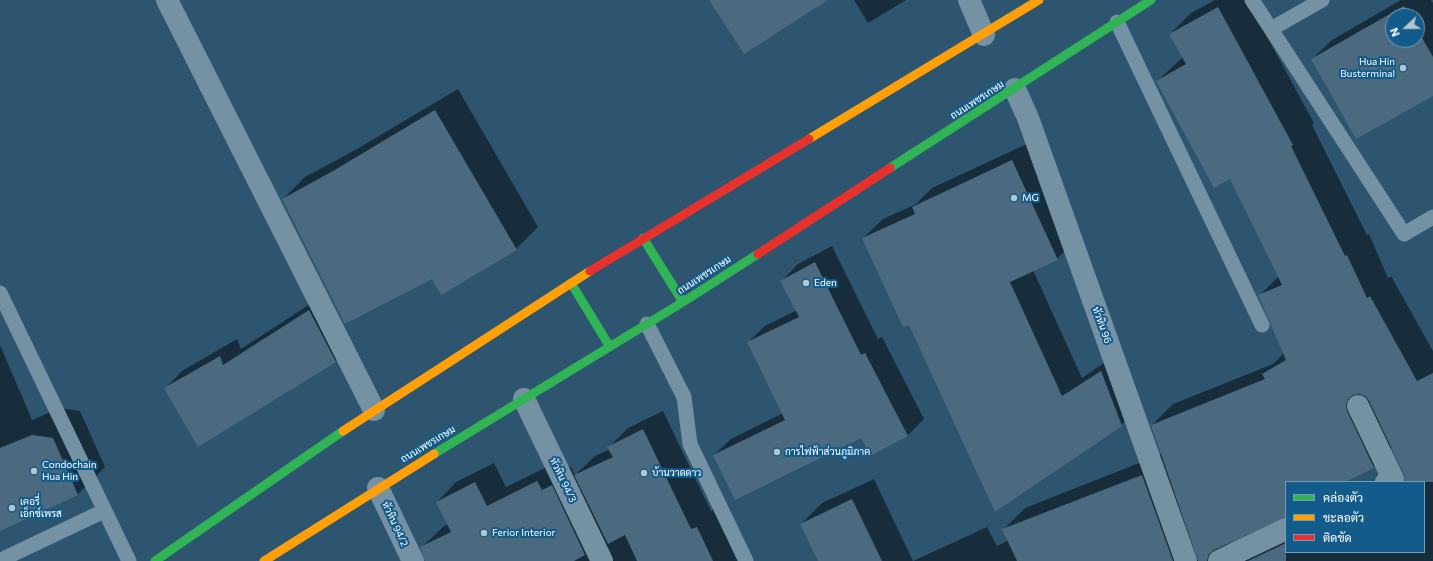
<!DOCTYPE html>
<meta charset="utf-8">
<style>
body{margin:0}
#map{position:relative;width:1433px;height:561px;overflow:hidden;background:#2e556f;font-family:Commissioner,Sarabun,sans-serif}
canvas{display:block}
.legend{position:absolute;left:1285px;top:481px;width:140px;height:72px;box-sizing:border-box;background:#135b8a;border:1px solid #719db9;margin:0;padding:5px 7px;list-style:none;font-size:12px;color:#fff}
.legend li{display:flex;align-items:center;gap:8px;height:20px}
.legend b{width:20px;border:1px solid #719db9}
.north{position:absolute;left:1385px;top:8px;width:40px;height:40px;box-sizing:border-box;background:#135b8a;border:1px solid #719db9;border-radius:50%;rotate:248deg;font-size:11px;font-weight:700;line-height:16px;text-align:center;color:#fff}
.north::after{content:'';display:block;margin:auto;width:14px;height:18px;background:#b6c4cd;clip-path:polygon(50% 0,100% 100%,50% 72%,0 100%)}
</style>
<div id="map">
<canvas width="1433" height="561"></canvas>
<ul class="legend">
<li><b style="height:5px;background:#30b455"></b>คล่องตัว</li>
<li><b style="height:5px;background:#ff9f0a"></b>ชะลอตัว</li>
<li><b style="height:5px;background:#e5322d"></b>ติดขัด</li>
</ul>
<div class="north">N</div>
</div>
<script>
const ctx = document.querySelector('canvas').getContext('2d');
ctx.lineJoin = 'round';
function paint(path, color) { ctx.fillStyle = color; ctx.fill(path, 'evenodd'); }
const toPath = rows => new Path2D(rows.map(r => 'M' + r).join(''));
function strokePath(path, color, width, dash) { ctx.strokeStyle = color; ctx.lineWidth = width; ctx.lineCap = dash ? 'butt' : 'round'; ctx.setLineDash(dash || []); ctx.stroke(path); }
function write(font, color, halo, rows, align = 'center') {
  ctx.font = font + ' Commissioner,Sarabun,sans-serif'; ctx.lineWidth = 4; ctx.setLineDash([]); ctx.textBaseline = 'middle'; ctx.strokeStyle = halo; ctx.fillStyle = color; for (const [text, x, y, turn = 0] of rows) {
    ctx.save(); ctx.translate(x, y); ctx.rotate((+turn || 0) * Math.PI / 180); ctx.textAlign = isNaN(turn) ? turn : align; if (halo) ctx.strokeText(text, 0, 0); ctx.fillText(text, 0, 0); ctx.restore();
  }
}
const shadow = toPath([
 [854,0,906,0,868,23],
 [1215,0,1247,0,1314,123,1312,125,1367,235,1369,234,1388,278,1391,276,1433,351,1433,561,819,561,801,524,822,503,874,479,913,561,987,527,997,546,1009,540,1004,529,1025,508,1162,454,1152,425,1173,404,1273,364,1284,353,1259,296,1279,276,1230,178,1157,81,1183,57,1170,34,1191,13],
 [1393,447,1405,473,1405,482,1424,482,1424,552,1286,552,1286,533,1228,545,1228,542,1286,516,1286,482,1342,482,1373,467],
 [1401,0,1431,0,1433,3,1433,94,1312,59,1332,40],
 [1393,16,1417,16,1417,40,1393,40],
 [458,89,538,227,516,249,432,277,283,199,305,177,357,149],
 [1031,142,1076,240,1057,259,1033,270,1082,378,1120,352,1141,406,1121,425,910,323,863,238,883,219,916,204,932,188],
 [832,246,878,339,882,337,924,419,908,435,870,455,861,437,714,455,731,439,783,413,748,342,765,326,797,310,782,281,798,264],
 [327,293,352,343,335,361,165,389,182,371,237,339,241,349],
 [0,345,32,420,60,408,80,411,105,467,78,494,0,530],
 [663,411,711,511,716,508,742,561,431,561,423,546,443,527,448,524,437,502,456,482,494,463,506,487,557,462,561,471,571,467,575,475,595,456,610,449,609,447,628,428]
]);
const building = toPath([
 [709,0,828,0,744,54],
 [1404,6,1410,16,1393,16,1393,40,1417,40,1417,29,1433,57,1433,96,1356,139,1311,59],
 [1218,7,1293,145,1291,146,1345,256,1347,255,1367,298,1370,296,1417,381,1433,373,1433,482,1405,482,1404,474,1369,401,1365,396,1359,394,1353,395,1348,399,1346,405,1347,411,1374,468,1345,482,1286,482,1286,517,1214,550,1209,554,1207,561,1198,561,1151,425,1265,379,1262,374,1286,360,1258,295,1282,285,1230,179,1214,188,1156,81,1186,64,1169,34],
 [435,110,517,250,441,295,432,279,345,324,282,199,333,171],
 [1012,160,1058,260,1010,282,1062,396,1101,371,1122,426,995,512,909,325,903,327,862,238,915,214,912,207],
 [815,262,861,355,865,353,908,436,870,456,861,438,735,500,713,455,785,420,747,342,799,317,780,281],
 [309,310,336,362,198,447,164,388,220,356,223,365],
 [643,429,691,529,697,527,713,561,637,561,625,535,608,544,574,475,613,457,607,447],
 [32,435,53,438,78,495,0,531,0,448],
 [1142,475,1173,561,1017,561,1002,529],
 [537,481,542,490,552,485,585,555,574,561,425,561,420,547,451,532,436,502,475,482,487,506],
 [852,499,882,561,818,561,800,524],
 [1286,543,1286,561,1248,561]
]);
const lane = toPath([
 [1252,0,1271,29,1322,0],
 [1117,22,1262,325],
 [1271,29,1404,234,1433,217],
 [0,293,129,561],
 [647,324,684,397,690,444,746,561],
 [7,561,5,558,104,511]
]);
const street = toPath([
 [167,0,374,410],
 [969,0,984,35],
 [1015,89,1028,118,1186,561],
 [524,399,602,561],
 [1358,406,1393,479,1386,482],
 [378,488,413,561],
 [1219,561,1286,529]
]);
const fast = toPath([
 [890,168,1151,0],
 [643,238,683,302],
 [571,283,610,347],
 [434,454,683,302,758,254],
 [155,561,343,431]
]);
const slow = toPath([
 [809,139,1039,0],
 [343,431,590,271],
 [264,561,434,454]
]);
const jam = toPath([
 [758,254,890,168],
 [590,271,809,139]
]);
const markers = [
 [1403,68,4,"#b6c4cd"],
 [1014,198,4,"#b6c4cd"],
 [806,283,4,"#b6c4cd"],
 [777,452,4,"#b6c4cd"],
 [34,471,4,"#b6c4cd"],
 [644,473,4,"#b6c4cd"],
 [12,508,4,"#b6c4cd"],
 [484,533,4,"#b6c4cd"]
];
const poiNames = [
 ["Hua Hin",1395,62,"right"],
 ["Busterminal",1395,74,"right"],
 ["MG",1022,198],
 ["Eden",814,283],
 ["การไฟฟ้าส่วนภูมิภาค",785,452],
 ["Condochain",42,465],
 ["Hua Hin",42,477],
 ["บ้านวาดดาว",652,473],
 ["เคอรี่",20,502],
 ["เอ็กซ์เพรส",20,514],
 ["Ferior Interior",492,533]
];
const streetNames = [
 ["ถนนเพชรเกษม",977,100,-33],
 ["ถนนเพชรเกษม",704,275,-33],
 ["หัวหิน 96",1102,325,70],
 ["ถนนเพชรเกษม",428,444,-31],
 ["หัวหิน 94/3",563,480,64],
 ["หัวหิน 94/2",395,524,65]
];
paint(shadow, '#0007');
paint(building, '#4b6a7f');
strokePath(lane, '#7591a4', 15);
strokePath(street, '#7591a4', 22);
strokePath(fast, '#30b455', 9);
strokePath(slow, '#ff9f0a', 9);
strokePath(jam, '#e5322d', 9);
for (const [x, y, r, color] of markers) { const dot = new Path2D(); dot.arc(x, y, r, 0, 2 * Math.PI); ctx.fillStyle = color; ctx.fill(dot); strokePath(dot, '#135b8a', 1.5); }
write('10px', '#fff', '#135b8a', poiNames, 'left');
write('10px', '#fff', '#135b8a', streetNames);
</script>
